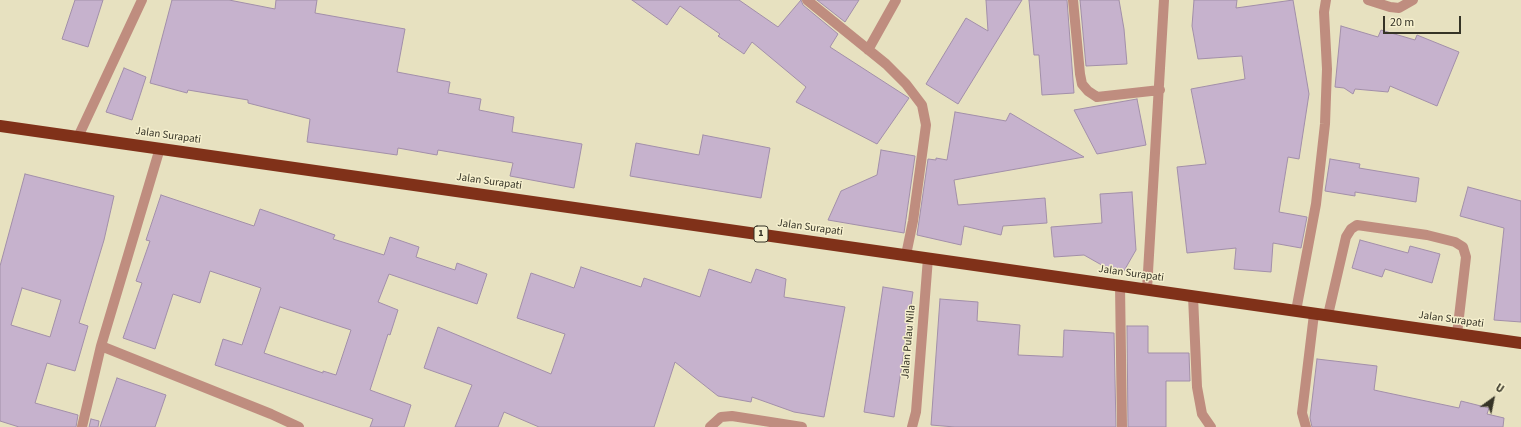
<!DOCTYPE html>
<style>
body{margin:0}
#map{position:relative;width:1521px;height:427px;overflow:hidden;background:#e7e1c0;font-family:"Source Sans 3",sans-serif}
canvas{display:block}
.north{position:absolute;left:1473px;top:379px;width:40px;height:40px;-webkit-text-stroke:3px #f5efcd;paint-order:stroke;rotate:33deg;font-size:11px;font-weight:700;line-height:16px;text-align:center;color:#353326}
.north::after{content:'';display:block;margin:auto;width:14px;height:18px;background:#353326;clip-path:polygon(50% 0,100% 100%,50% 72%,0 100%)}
.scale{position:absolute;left:1383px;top:16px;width:78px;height:18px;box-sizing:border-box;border:2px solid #353326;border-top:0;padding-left:5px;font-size:12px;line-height:14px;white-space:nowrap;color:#353326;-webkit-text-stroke:3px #f5efcd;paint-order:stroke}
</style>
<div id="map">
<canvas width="1521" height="427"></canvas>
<div class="north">U</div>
<div class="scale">20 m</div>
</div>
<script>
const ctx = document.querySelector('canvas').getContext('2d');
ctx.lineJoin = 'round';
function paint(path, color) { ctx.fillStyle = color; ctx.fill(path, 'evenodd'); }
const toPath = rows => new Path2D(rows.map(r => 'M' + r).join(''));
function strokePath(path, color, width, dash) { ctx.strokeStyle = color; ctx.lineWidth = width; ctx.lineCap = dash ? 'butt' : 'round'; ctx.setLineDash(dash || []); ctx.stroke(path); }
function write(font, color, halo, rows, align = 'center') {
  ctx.font = font + ' "Source Sans 3",sans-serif'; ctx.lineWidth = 3; ctx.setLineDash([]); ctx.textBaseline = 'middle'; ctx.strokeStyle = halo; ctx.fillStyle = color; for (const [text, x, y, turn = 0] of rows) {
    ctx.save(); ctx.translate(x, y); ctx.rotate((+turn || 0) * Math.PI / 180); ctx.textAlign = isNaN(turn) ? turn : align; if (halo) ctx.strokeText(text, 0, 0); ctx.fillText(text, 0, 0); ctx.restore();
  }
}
const building = toPath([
 [75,0,103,0,88,47,62,39,75,0],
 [172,0,229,0,275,9,276,0,317,0,315,13,405,29,397,72,450,82,448,93,481,99,479,110,514,117,512,132,582,144,574,188,510,176,513,163,438,150,437,155,398,148,397,155,307,142,310,119,248,103,248,100,188,90,187,93,150,83,172,0],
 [632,0,739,0,778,27,801,0,803,5,838,34,830,47,909,98,877,144,796,102,806,87,752,42,744,54,718,36,720,34,680,6,667,25,632,0],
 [817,0,859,0,845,22,817,0],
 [986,0,1022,0,958,104,926,84,966,18,988,31,986,0],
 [1029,0,1067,0,1074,93,1042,95,1039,55,1034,55,1029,0],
 [1080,0,1119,0,1124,29,1127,64,1086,66,1080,0],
 [1194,0,1237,0,1236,8,1293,0,1309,94,1299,159,1288,157,1279,212,1307,217,1301,248,1273,243,1271,272,1234,269,1236,248,1187,253,1177,167,1206,164,1191,89,1245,79,1242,56,1198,59,1192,26,1194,0],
 [1341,26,1378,37,1381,30,1415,40,1417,35,1459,52,1437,106,1390,86,1388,92,1355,89,1353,94,1344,88,1335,87,1341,26],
 [124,68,146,77,132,120,106,112,124,68],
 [1137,99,1146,145,1097,154,1074,110,1137,99],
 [955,112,1006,121,1010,113,1084,157,954,180,958,205,1045,198,1047,223,1003,226,1001,235,964,226,961,245,917,235,928,159,936,160,936,158,947,160,955,112],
 [703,135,770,148,761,198,630,176,636,143,699,155,703,135],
 [881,150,915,156,904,233,828,220,841,191,877,175,881,150],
 [1330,159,1360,164,1359,168,1419,178,1416,202,1355,192,1355,196,1325,191,1330,159],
 [25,174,114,196,104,240,79,323,88,326,75,371,47,363,35,403,78,415,76,427,19,427,0,421,0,266,25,174],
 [22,288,61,300,50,337,11,325,22,288],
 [1468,187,1521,201,1521,322,1494,320,1504,228,1460,216,1468,187],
 [1132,192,1136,250,1121,276,1084,255,1054,257,1051,227,1102,223,1100,194,1132,192],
 [161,195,254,226,260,209,335,235,333,239,384,255,390,237,419,247,416,257,455,270,457,263,487,274,477,304,389,274,378,302,398,310,390,335,388,334,370,390,411,405,404,427,370,427,373,419,215,365,223,339,242,345,261,288,210,271,200,303,173,294,155,349,123,338,142,283,136,281,150,241,146,240,161,195],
 [280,307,351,330,336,375,323,371,323,373,264,353,280,307],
 [1360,240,1408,253,1410,246,1440,254,1432,283,1385,269,1382,277,1352,268,1360,240],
 [581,267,641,287,644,278,700,297,709,269,751,283,756,269,786,279,784,297,845,307,824,417,794,412,752,397,751,402,718,396,675,362,654,427,539,427,504,412,498,427,455,427,472,385,424,368,438,327,551,374,565,334,517,318,531,273,574,288,581,267],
 [883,287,913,292,894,417,864,412,883,287],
 [940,299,978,302,977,321,1020,325,1018,355,1063,357,1064,330,1114,333,1116,427,955,427,931,425,940,299],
 [1127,326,1148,326,1148,353,1189,353,1190,381,1166,381,1166,427,1128,427,1127,326],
 [1317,359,1377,366,1374,390,1459,408,1461,401,1489,408,1487,414,1504,418,1503,427,1312,427,1310,418,1317,359],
 [117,378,166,395,155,427,100,427,117,378],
 [91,419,99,421,98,427,89,427,91,419]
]);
const lane = toPath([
 [1328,315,1346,237,1351,229,1357,225,1427,235,1455,242,1463,247,1466,257,1457,334]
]);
const street = toPath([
 [807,0,886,64,906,84,922,105,926,125,913,221,906,255],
 [1073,0,1080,74,1082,84,1088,91,1097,97,1160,90],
 [1368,0,1390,7,1399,8,1413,0],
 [868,50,896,0],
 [78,137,142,0],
 [1120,285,1122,427],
 [1147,289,1164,0],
 [1193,296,1197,387,1202,414,1211,427],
 [1296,311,1316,204,1325,124,1327,69,1324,12,1326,0],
 [101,346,271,414,299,427],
 [82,427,101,346,160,148],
 [710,427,721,417,732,416,802,427],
 [912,427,916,412,928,258],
 [1306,427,1302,413,1314,314]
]);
const highway = toPath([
 [0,126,1521,343]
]);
const shields = [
 [761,234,14]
];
const shieldNames = [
 ["1",761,234]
];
const streetNames = [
 ["Jalan Surapati",168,136,8],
 ["Jalan Surapati",489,182,8],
 ["Jalan Surapati",810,228,8],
 ["Jalan Surapati",1131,274,8],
 ["Jalan Surapati",1451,320,8],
 ["Jalan Pulau Nila",909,342,-85]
];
paint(building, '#c6b2cd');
strokePath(building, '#a28fa9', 1);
strokePath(lane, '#bf8d7f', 10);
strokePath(street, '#bf8d7f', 10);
strokePath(highway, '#803119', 12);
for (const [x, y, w] of shields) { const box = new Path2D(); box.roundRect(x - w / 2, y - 8, w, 16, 3); ctx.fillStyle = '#f5efcd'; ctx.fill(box); strokePath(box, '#353326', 1); }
write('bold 10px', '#353326', null, shieldNames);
write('11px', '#353326', '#f5efcd', streetNames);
</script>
